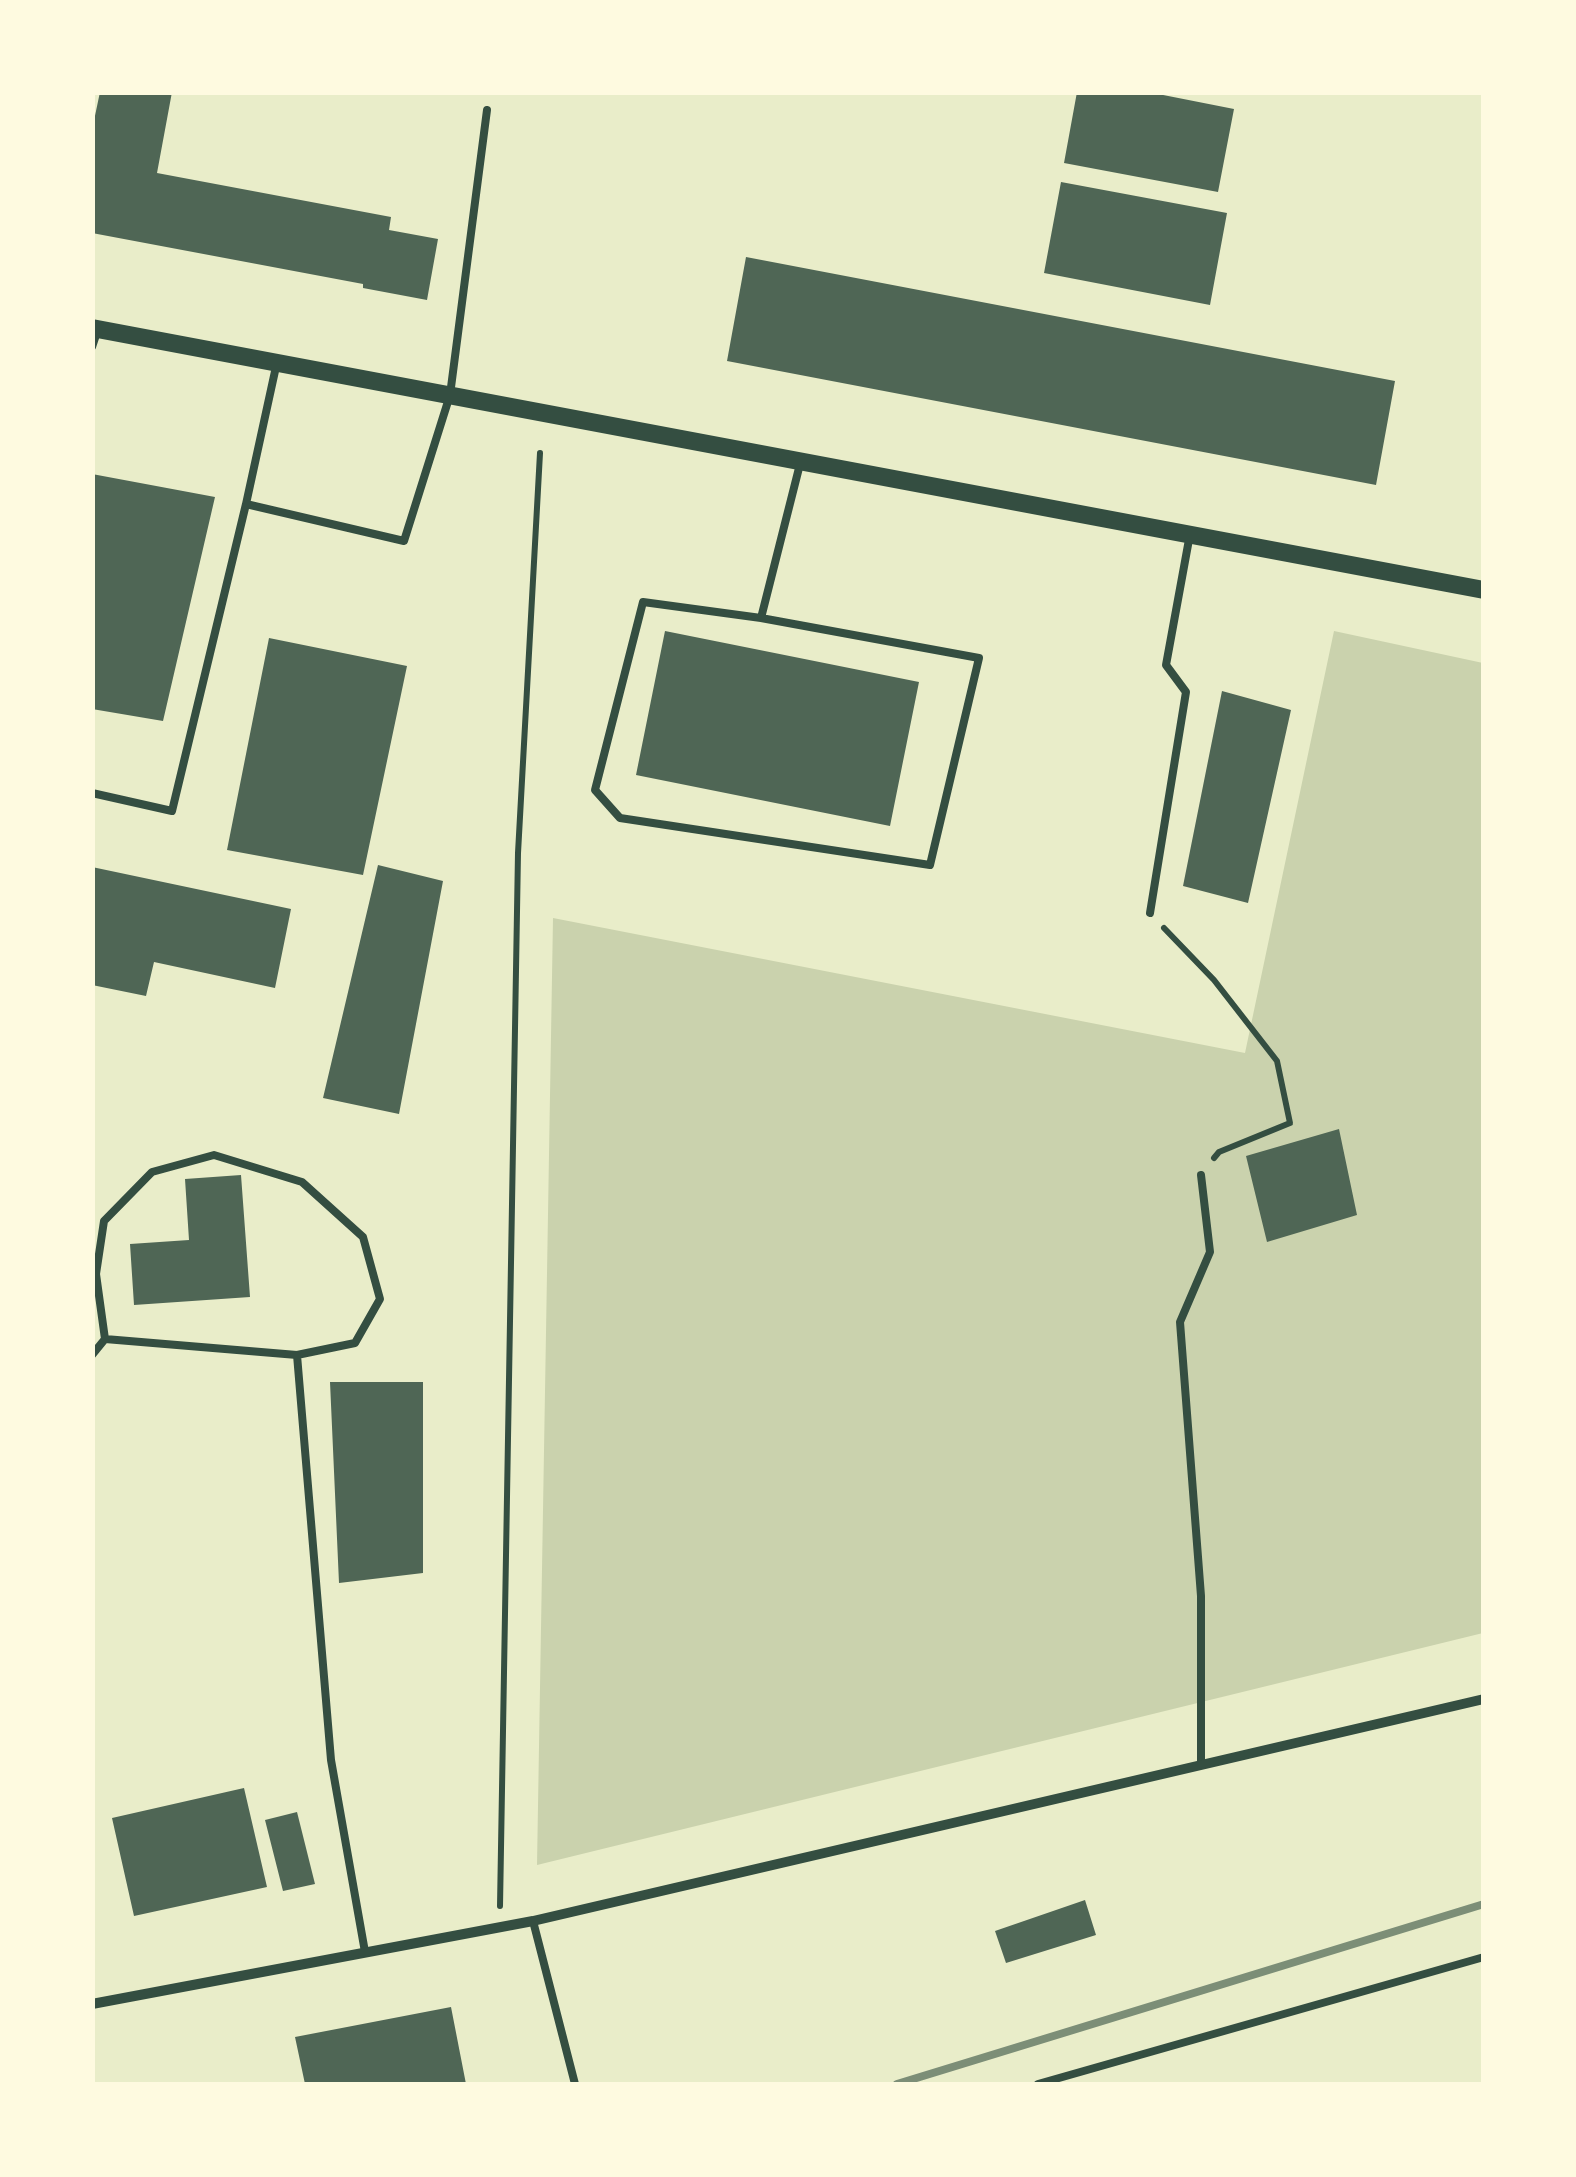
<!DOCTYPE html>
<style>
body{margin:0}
#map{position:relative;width:1576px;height:2177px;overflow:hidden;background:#e9edc9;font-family:Commissioner,sans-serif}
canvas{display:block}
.frame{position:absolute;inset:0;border:95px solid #fefae0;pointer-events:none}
</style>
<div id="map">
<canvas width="1576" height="2177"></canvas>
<div class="frame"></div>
</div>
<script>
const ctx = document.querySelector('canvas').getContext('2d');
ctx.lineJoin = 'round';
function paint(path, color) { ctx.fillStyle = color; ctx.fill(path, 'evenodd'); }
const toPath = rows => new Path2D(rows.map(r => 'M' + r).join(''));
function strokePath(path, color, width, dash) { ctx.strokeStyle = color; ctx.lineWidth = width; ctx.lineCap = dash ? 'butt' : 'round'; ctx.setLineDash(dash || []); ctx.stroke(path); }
const green = toPath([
 [1334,631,1483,663,1483,1633,537,1865,553,918,1245,1053]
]);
const building = toPath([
 [100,92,172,92,157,173,391,217,389,230,438,239,427,300,363,288,363,284,92,233,92,130],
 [1077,92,1148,92,1234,109,1218,192,1064,163],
 [1061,182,1227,213,1210,305,1044,273],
 [746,257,1395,381,1376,485,727,361],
 [92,474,215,497,163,721,92,709],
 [665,631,919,682,890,826,636,775],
 [269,638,407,666,363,875,227,850],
 [1222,691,1291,710,1248,903,1183,886],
 [378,865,443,881,399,1114,323,1098],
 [92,867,291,909,275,988,154,962,146,996,92,985],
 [1339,1129,1357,1215,1267,1242,1246,1156],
 [241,1175,250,1297,134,1305,130,1244,189,1240,185,1179],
 [330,1382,423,1382,423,1573,339,1583],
 [244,1788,267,1887,134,1916,112,1818],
 [297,1812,315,1884,283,1891,265,1820],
 [1085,1900,1096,1935,1006,1963,995,1931],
 [451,2007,466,2084,305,2084,295,2037]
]);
const path = toPath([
 [1164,928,1214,980,1277,1061,1290,1123,1219,1152,1214,1158],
 [500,1906,518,853,540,453]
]);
const service = toPath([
 [92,347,98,329],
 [277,362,246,504,404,541,450,395,487,110],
 [761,618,979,658,930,865,620,818,595,790,643,602,761,618,800,464],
 [92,793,172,811,246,504],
 [1150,913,1186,692,1166,665,1190,534],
 [105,1339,96,1274,104,1221,152,1172,214,1155,302,1182,363,1237,380,1299,355,1343,297,1355],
 [92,1355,105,1339,297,1355,331,1760,365,1952],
 [1201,1765,1201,1596,1180,1322,1210,1252,1201,1175],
 [533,1921,575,2084],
 [1038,2084,1484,1957]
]);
const minor = toPath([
 [92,2004,533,1921,1484,1699]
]);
const tertiary = toPath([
 [92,328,1484,590]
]);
const rail = toPath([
 [897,2084,1484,1904]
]);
paint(green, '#cad2ad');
paint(building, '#4f6655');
strokePath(path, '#344e41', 6);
strokePath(service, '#344e41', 8);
strokePath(minor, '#344e41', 10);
strokePath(tertiary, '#344e41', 18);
strokePath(rail, '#7c8e77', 8);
</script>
